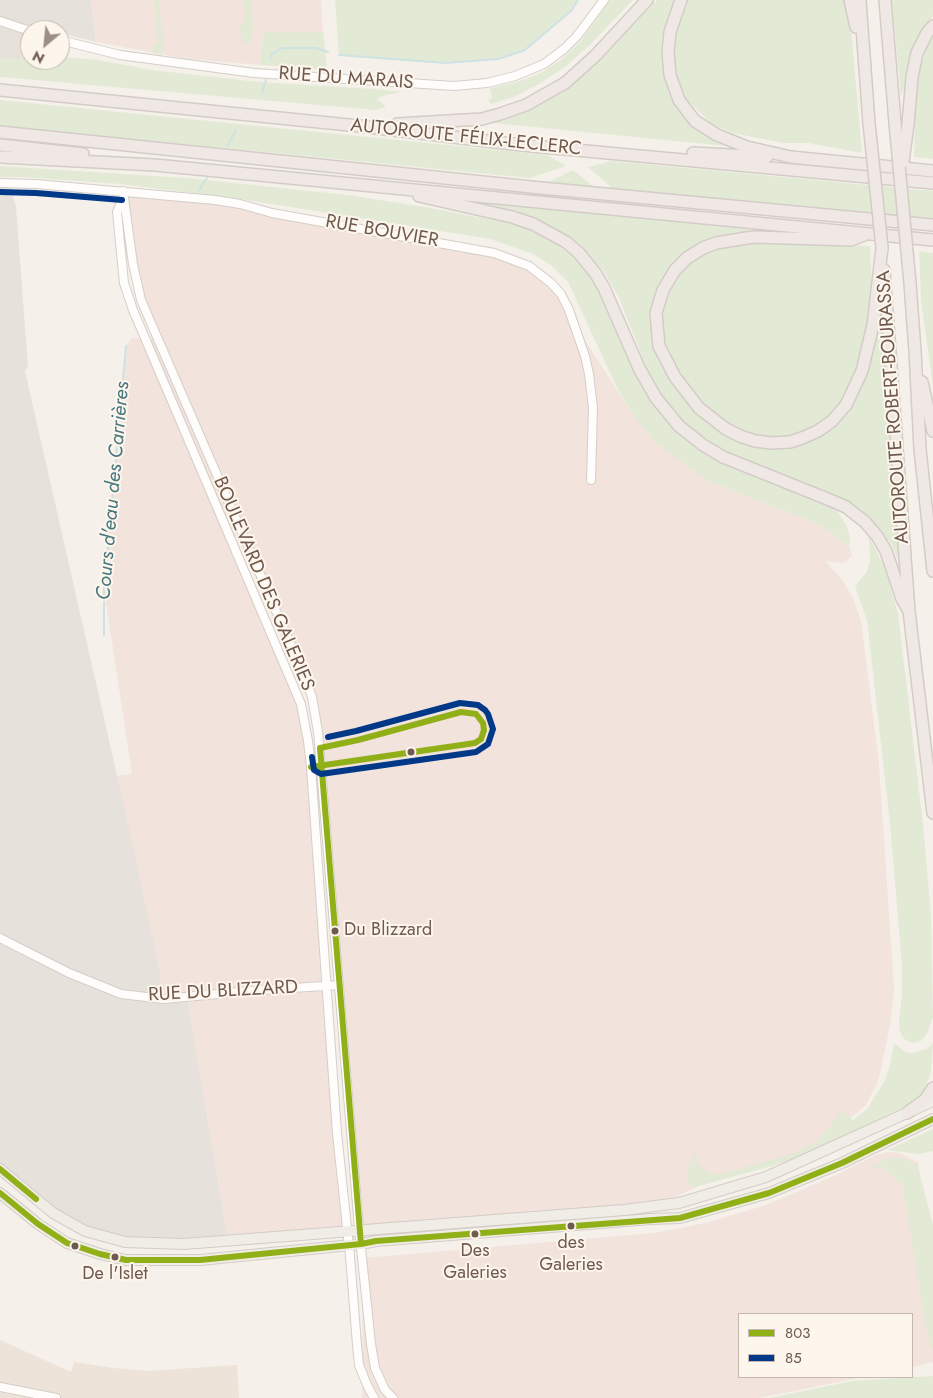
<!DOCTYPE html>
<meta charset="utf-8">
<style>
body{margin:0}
#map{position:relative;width:933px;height:1398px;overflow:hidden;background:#f5f1ea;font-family:Jost,sans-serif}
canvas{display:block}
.legend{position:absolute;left:738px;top:1313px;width:175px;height:65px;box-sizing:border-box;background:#fdf6ec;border:1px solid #c5b7ad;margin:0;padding:6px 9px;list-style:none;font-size:15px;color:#70594e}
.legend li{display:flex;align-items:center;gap:10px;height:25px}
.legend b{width:25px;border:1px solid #c5b7ad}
.north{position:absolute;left:20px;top:20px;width:50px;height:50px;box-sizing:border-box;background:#fdf6ec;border:1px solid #c5b7ad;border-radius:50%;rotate:208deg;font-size:14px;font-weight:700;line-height:20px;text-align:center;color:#70594e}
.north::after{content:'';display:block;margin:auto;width:18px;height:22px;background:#9f8e85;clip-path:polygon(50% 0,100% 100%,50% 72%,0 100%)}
</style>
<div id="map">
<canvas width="933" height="1398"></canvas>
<ul class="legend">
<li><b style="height:6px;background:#91b017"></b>803</li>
<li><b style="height:6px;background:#013888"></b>85</li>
</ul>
<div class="north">N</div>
</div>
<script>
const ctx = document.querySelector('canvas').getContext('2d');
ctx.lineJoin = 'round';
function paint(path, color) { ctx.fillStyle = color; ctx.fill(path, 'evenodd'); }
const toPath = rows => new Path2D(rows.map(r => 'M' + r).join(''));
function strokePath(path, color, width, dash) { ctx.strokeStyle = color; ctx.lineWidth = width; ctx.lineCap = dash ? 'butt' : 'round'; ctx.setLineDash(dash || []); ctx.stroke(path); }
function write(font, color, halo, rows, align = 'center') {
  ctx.font = font + ' Jost,sans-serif'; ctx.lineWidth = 4; ctx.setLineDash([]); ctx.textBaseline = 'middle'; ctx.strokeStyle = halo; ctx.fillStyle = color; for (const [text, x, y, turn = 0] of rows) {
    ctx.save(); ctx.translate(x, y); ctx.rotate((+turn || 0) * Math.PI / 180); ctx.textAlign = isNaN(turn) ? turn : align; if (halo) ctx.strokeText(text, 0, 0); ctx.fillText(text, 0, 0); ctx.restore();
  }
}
const residential = toPath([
 [0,1340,71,1372,74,1362,113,1368,148,1371,237,1365,239,1398,0,1398]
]);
const commercial = toPath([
 [91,0,321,0,323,32,263,32,260,65,188,59,96,42],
 [123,191,215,200,518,260,551,283,575,325,635,418,706,480,820,525,849,546,852,555,847,561,842,563,825,561,840,577,853,598,861,621,879,764,894,990,890,1024,884,1055,878,1081,866,1105,811,1150,786,1162,714,1180,679,1195,679,1203,359,1229,312,697,233,513,230,516,254,592,301,704,308,741,346,1231,228,1240,189,1011,189,998,164,1000,141,887,116,776,132,774,104,589,126,346,132,338,152,339,141,300],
 [888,1152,896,1152,918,1162,933,1257,933,1362,912,1367,912,1314,739,1314,739,1377,863,1377,759,1398,362,1398,363,1258,654,1233,706,1223,766,1205,834,1176,876,1155]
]);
const industrial = toPath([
 [0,0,91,0,96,42,60,33,60,30,50,30,30,25,21,60,0,59],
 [9,182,16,207,28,367,25,371,131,837,159,969,163,999,188,996,189,1011,228,1240,125,1242,85,1231,0,1169,0,183]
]);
const green = toPath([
 [154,0,159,0,164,51,162,55,153,53,152,45,158,45],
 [244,0,251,0,253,24,251,41,246,44,242,42,240,24,246,23],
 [335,0,578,0,572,10,525,50,499,59,445,63,339,55],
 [610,0,633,0,590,45,565,67,539,84,514,97,491,104,488,99,492,98,490,88,517,82,541,73,562,59,580,42],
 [657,0,676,0,669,17,666,40,670,88,679,110,690,124,708,137,726,146,483,122,576,80,599,61],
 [686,0,844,0,851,28,862,153,808,143,783,143,733,133,711,124,683,95,674,77,672,55,676,27],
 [892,0,933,0,933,15,912,54,909,75,901,96],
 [263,32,323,32,327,69,260,65],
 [933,37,933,159,914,157,915,102,918,73,928,46],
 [23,53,30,54,30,60,60,60,60,57,98,60,152,70,259,82,375,89,402,92,382,96,377,99,386,107,375,110,0,77,0,59,21,60],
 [0,100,547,155,566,166,530,178,0,126],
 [611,161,933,191,933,220,612,188,588,167],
 [0,166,186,178,348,195,425,207,514,224,543,235,575,257,591,276,644,390,660,413,680,434,705,453,730,467,830,506,839,513,847,527,850,538,849,546,820,525,706,480,656,443,635,418,619,392,568,282,552,266,533,254,490,239,234,198,120,184,21,177,0,177],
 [573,170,593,186,547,183],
 [453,198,762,231,762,233,697,245,660,288,656,347,671,381,698,415,753,445,821,434,850,411,867,373,877,328,882,313,901,567,892,545,872,521,849,504,715,448,682,421,659,393,645,364,619,298,603,270,580,246,555,229,514,212],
 [750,242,870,246,872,288,865,343,852,385,840,406,814,427,796,435,778,440,760,437,744,433,721,419,704,406,672,364,662,337,660,315,672,279,699,254,722,247],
 [919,251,933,253,933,387,921,300],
 [868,535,884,566,898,613,923,824,931,915,933,1017,927,1034,921,1041,915,1043,909,1042,904,1039,900,1031,899,1022,902,994,902,965,890,824,867,620,855,586,866,573,870,561,870,552],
 [894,1043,905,1052,913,1053,927,1049,933,1043,931,1072,926,1086,921,1095,913,1102,826,1146,772,1166,695,1187,691,1186,688,1182,687,1169,695,1153,699,1155,695,1161,710,1174,718,1175,795,1153,817,1141,842,1112,853,1120,867,1109,885,1080,890,1065],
 [933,1129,933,1151,919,1154,887,1150],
 [892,1158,903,1159,917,1164,933,1225,933,1350,927,1334,903,1187,886,1169,877,1167,869,1168,879,1162],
 [933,1376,933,1398,769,1398,852,1381]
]);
const stream = toPath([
 [339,55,445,63,499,59,525,50,572,10,578,0],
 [270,59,272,54,282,48,316,48,328,52],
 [262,92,266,80],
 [227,146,236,130],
 [199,190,207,178],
 [104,635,104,589,126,346]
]);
const minor = toPath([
 [0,21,30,31],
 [60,40,120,55,254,73,454,86,487,83,515,76,544,64,564,49,577,36,604,0],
 [0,183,36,184,215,200,240,204,272,213,494,253,529,266,551,283,561,294,569,310,585,356,589,374,593,408,591,480],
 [123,191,133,264,141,300,303,673,312,697,318,732,359,1229,371,1344,375,1368,385,1390,393,1398],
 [123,198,117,212,124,283,133,310,301,704,308,741,311,767,337,1133,350,1256,357,1345,359,1365,367,1385,374,1398],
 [0,938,69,973,121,994,163,999,262,990,339,985],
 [0,1387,56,1398]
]);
const major = toPath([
 [0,1169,53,1213,85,1231,125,1242,184,1244,624,1210,679,1203,766,1177,933,1101],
 [0,1193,38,1224,67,1243,100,1254,126,1260,200,1260,361,1244,376,1241,651,1219,680,1218,769,1193,842,1163,933,1119]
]);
const highway = toPath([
 [681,0,670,32,668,52,670,75,679,100,695,121,717,135,747,147,791,157,933,171],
 [850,0,856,27],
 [860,0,869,123],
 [885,0,895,123],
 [0,90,359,126,521,145,933,183],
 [397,124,482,119,500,114,526,105,565,83,595,56,647,0],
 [908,124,912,77,917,53,927,33,933,26],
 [0,132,541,188,933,225],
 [0,145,83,154],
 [693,153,767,157],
 [0,157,155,165,933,240],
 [419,196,512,217,533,224,566,242,579,253,596,274,604,288,639,368,656,398,679,426,703,445,723,457,830,500,846,507,865,522,877,536,886,551,902,599,909,611],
 [864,235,851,240,753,237,716,243,703,248,687,258,675,270,663,290,656,313,659,346,675,377,699,408,726,429,740,436,755,441,772,443,790,442,802,438,818,431,832,421,846,405,862,371,873,325,882,248],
 [884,270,909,611,933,813],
 [910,283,915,351,920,449,933,571],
 [922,382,933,431],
 [907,1113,925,1100,933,1088]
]);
const highwayBridge = toPath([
 [869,123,882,248],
 [895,123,910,283],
 [903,162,908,124]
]);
const bus1 = toPath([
 [320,748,361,1244],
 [311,767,475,743,481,739,484,730,483,723,476,714,461,712,358,740,320,748],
 [0,1169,36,1199],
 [0,1193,38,1224,67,1243,100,1254,126,1260,200,1260,361,1244,376,1241,680,1218,769,1193,842,1163,933,1119]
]);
const bus2 = toPath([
 [0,192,36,193,122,200],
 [312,757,314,770,321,774,476,752,488,744,493,729,488,714,485,710,478,705,460,703,356,731,328,737]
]);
const markers = [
 [411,752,4.5,"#70594e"],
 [335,931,4.5,"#70594e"],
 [571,1226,4.5,"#70594e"],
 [475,1234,4.5,"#70594e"],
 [75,1246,4.5,"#70594e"],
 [115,1257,4.5,"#70594e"]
];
const busNames = [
 ["Du Blizzard",344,931,"left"],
 ["des",571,1244],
 ["Galeries",571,1266],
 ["Des",475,1252],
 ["Galeries",475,1274],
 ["De l'Islet",115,1275]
];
const streetNames = [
 ["RUE DU MARAIS",346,79,4],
 ["AUTOROUTE FÉLIX-LECLERC",466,138,6],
 ["RUE BOUVIER",382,232,10],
 ["AUTOROUTE ROBERT-BOURASSA",894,407,-94],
 ["BOULEVARD DES GALERIES",263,584,67],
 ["RUE DU BLIZZARD",223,992,-3]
];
const waterNames = [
 ["Cours d'eau des Carrières",114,491,-85]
];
paint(residential, '#ede3d8');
paint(commercial, '#f2e3dc');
paint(industrial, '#e7e1db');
paint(green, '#e2ead6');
strokePath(stream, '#cee2e4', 2);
strokePath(minor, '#d4cec8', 10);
strokePath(major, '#d3ccc7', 12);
strokePath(highway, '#d3ccc7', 14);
strokePath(minor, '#fefdfc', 8);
strokePath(major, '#f0ece6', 10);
strokePath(highway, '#f0e8e5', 11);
strokePath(highwayBridge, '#d3ccc7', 14, []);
strokePath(highwayBridge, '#f0e8e5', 11);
strokePath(bus1, '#91b017', 6);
strokePath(bus2, '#013888', 6);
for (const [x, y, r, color] of markers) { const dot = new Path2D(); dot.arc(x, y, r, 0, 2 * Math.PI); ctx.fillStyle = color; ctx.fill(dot); strokePath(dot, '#fdf6ec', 2); }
write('18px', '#70594e', '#fdf6ec', busNames);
write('19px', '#70594e', '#fdf6ec', streetNames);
write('italic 20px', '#4a7880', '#fdf6ec', waterNames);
</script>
